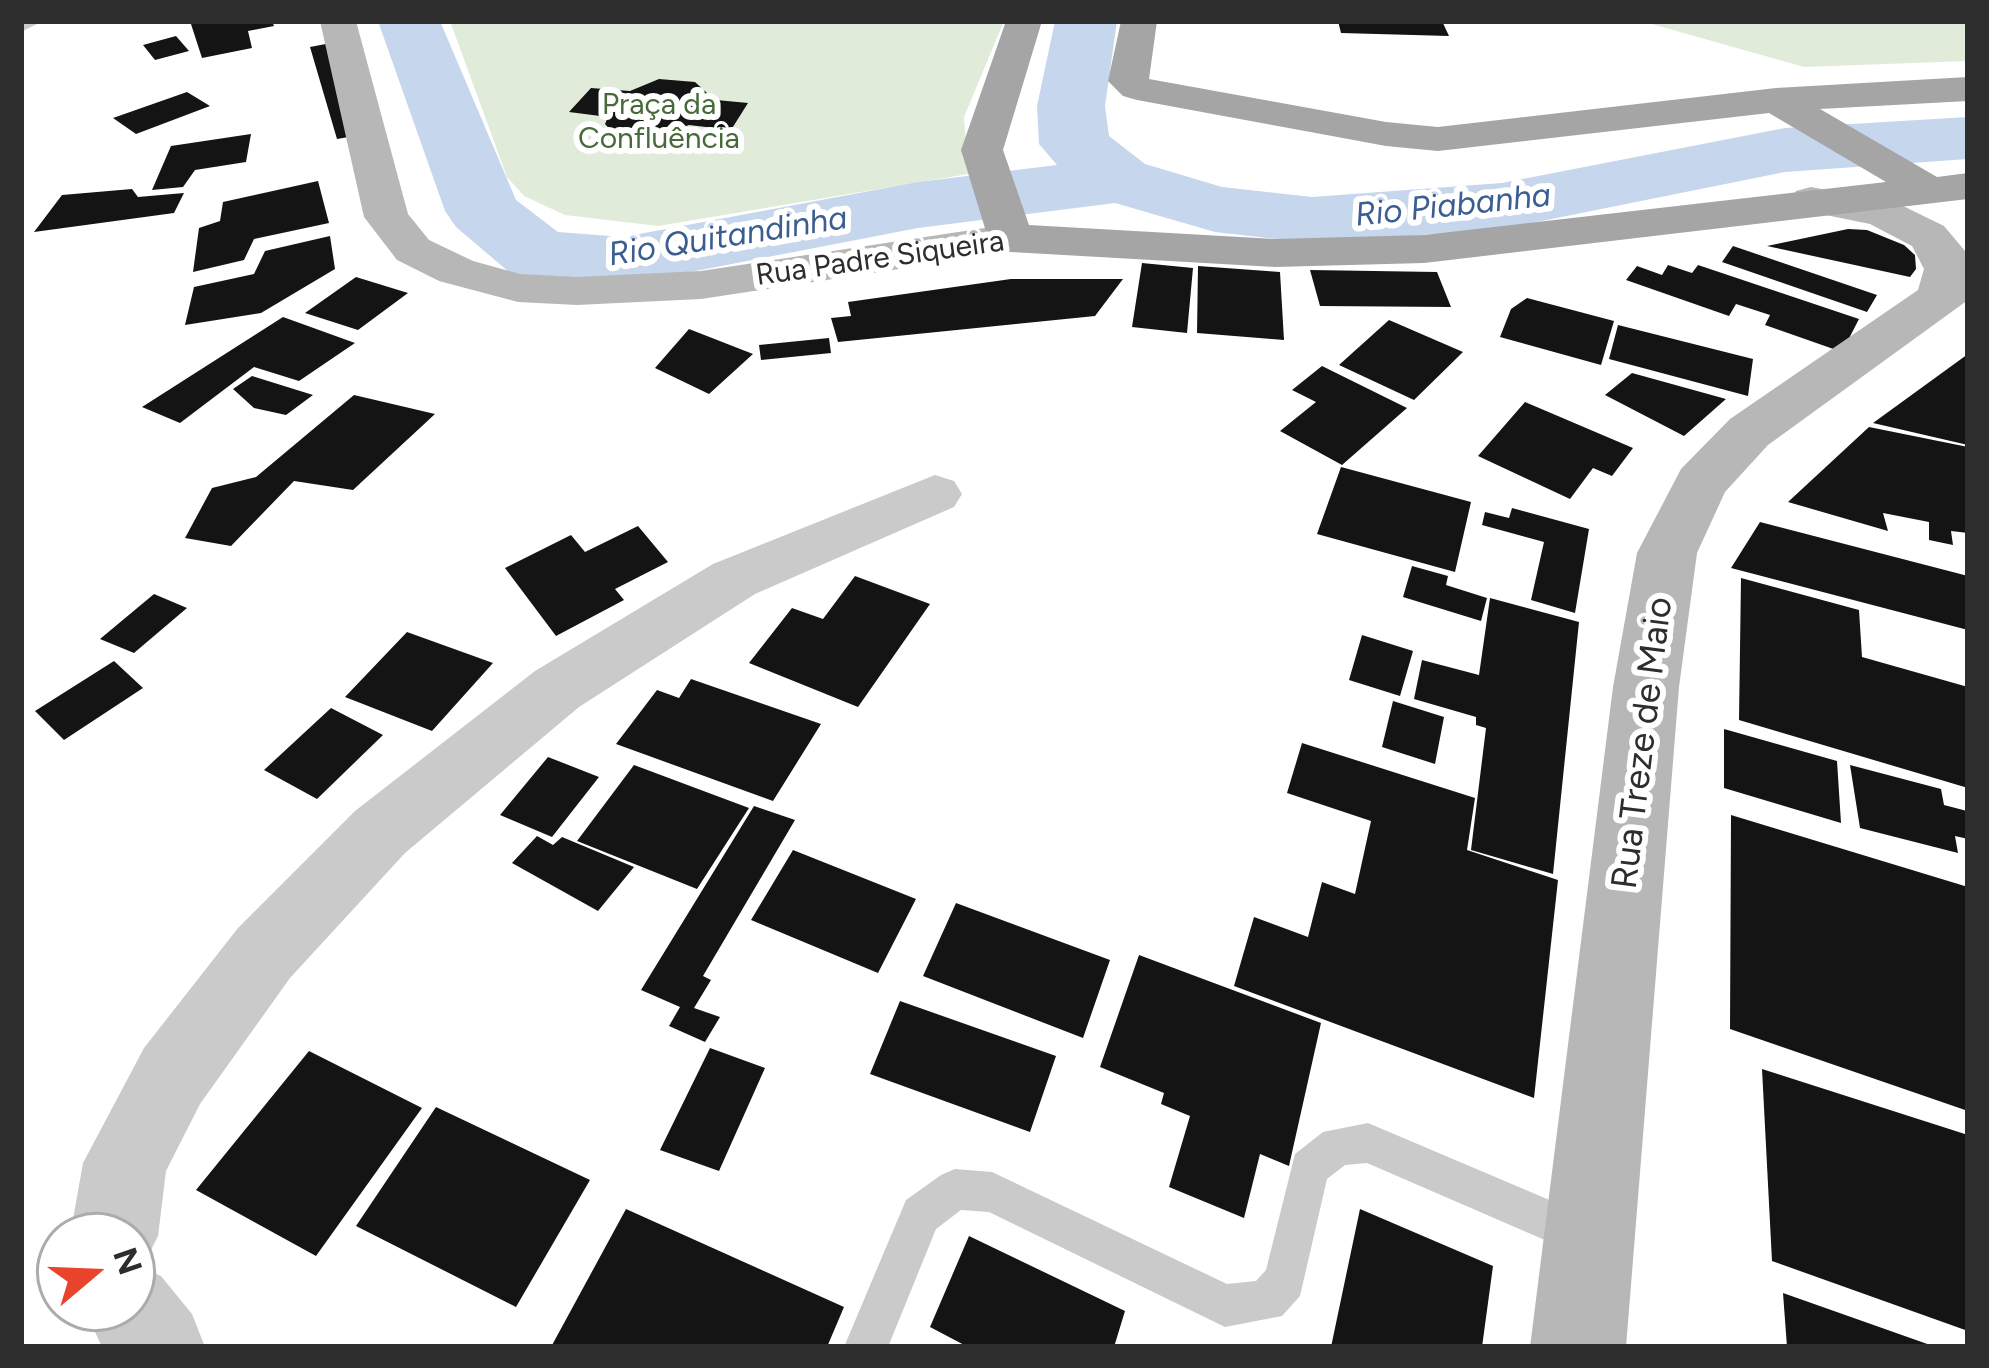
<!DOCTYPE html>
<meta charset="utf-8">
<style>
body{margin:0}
#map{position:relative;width:1989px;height:1368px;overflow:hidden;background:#fff;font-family:Figtree,sans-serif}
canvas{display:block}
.frame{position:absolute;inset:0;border:24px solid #2d2d2d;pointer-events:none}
.north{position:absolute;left:36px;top:1212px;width:120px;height:120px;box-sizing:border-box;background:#fff;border:3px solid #ababab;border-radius:50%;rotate:71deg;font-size:33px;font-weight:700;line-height:48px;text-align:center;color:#2d2d2d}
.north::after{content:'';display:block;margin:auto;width:42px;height:54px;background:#e8432b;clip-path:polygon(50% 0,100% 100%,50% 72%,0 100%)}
</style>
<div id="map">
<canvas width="1989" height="1368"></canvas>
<div class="frame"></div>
<div class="north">N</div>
</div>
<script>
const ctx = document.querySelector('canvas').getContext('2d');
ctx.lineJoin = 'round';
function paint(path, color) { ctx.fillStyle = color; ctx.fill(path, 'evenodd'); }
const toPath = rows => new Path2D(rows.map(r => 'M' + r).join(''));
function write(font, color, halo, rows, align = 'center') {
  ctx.font = font + ' Figtree,sans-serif'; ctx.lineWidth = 12; ctx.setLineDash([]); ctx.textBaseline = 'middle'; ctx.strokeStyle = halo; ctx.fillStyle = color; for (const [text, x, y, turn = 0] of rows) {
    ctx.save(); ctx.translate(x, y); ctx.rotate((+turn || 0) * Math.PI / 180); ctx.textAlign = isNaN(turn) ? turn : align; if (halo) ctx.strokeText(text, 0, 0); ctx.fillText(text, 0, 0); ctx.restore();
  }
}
const green = toPath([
 [450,21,1004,21,964,117,968,174,658,226,565,215,524,196,507,177],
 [1641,21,1968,21,1968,61,1804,67]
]);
const river = toPath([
 [378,21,440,21,516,200,558,232,623,237,918,182,1057,165,1039,144,1037,106,1055,21,1117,21,1105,106,1109,136,1145,164,1222,187,1312,197,1502,183,1785,128,1968,117,1968,159,1785,172,1502,229,1312,243,1215,232,1115,203,918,228,623,285,537,279,509,272,456,227,445,211,378,21]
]);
const building = toPath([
 [190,21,272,21,274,26,248,31,252,48,202,58],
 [1338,21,1442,21,1449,36,1341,33],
 [176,36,189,51,155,60,143,45],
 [331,43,360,135,337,139,310,47],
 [659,79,695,82,707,93,706,99,748,103,731,130,689,125,651,140,614,134,605,124,608,117,569,112,591,88,630,91],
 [187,92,210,106,136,134,113,118],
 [251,134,246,162,195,170,183,187,152,190,171,146],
 [318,181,329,223,254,239,244,260,193,272,199,228,220,221,223,202],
 [132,189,138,197,184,193,174,213,34,232,62,195],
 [1848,229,1867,230,1904,245,1915,255,1916,269,1910,277,1767,246],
 [330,236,335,269,261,313,185,325,194,287,254,274,265,251],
 [1733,246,1877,295,1867,312,1722,262],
 [1142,263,1193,268,1187,333,1132,327],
 [1668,265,1692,273,1698,265,1859,319,1842,352,1765,325,1770,315,1736,304,1729,316,1626,280,1637,266,1662,275],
 [1198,266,1280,272,1284,340,1197,333],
 [1310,270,1437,272,1451,307,1320,306],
 [356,277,408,293,358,330,305,313],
 [1011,279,1123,279,1095,316,838,342,831,318,851,316,848,302],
 [1527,298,1614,321,1601,365,1500,337,1511,309],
 [283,317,355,343,299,381,254,367,180,423,142,407],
 [1389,320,1463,352,1414,400,1339,365],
 [1618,325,1753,359,1748,396,1609,359],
 [689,329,753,354,709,394,655,368],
 [829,338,831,353,761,360,759,345],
 [1968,354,1968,445,1873,423],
 [1322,366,1407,408,1342,465,1280,431,1316,402,1292,390],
 [1632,373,1726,399,1684,436,1605,395],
 [252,376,313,395,286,415,254,408,233,389],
 [354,395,435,414,353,490,294,481,231,546,185,538,212,488,256,477],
 [1525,402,1633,448,1612,476,1593,468,1570,499,1478,456],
 [1869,427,1968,447,1968,533,1951,531,1953,545,1929,540,1929,522,1883,513,1888,531,1788,502],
 [1341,467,1471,502,1455,572,1317,534],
 [1512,508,1589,529,1575,613,1531,600,1544,542,1482,525,1485,512,1509,518],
 [1760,522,1968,576,1968,630,1731,568],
 [638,526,668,562,615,589,624,600,556,636,505,568,571,535,585,552],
 [1412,566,1448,576,1446,585,1487,598,1481,621,1403,597],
 [855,576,930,604,858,707,749,663,792,608,823,619],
 [1741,578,1859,610,1862,657,1968,687,1968,788,1739,720],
 [154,594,187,608,134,653,100,639],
 [1490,598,1579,622,1553,874,1471,850,1486,728,1476,725,1476,717,1414,699,1422,660,1479,675],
 [407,632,493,663,432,731,345,697],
 [1362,635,1413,651,1400,696,1349,680],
 [114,661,143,688,64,740,35,711],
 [691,679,821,724,773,801,616,744,657,690,679,698],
 [1393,701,1444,717,1435,764,1382,747],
 [331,708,383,735,317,799,264,770],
 [1724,729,1837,761,1841,823,1724,788],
 [1302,743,1475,798,1467,850,1558,880,1534,1098,1234,986,1254,917,1308,937,1322,882,1355,894,1371,821,1287,793],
 [548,757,599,777,552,837,500,815],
 [634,765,749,808,697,889,577,841],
 [1850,765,1941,789,1944,805,1967,811,1968,839,1955,836,1958,853,1860,828],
 [754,806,795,820,703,976,711,980,694,1008,720,1017,705,1042,669,1026,680,1007,641,990],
 [1731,815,1968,887,1968,1111,1730,1029],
 [537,836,553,845,562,837,634,867,598,911,512,863],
 [793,850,916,899,878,973,751,920],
 [956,903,1110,960,1083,1038,923,976],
 [1139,955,1321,1023,1289,1166,1260,1154,1244,1218,1169,1187,1190,1116,1161,1104,1164,1093,1100,1067],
 [900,1001,1056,1056,1030,1132,870,1074],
 [710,1048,765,1068,719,1171,660,1150],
 [309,1051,422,1108,316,1256,196,1190],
 [1762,1069,1968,1135,1968,1331,1772,1261],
 [436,1107,590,1180,516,1307,356,1226],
 [626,1209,844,1307,827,1347,551,1347],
 [1360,1209,1493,1266,1482,1347,1331,1347],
 [969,1236,1125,1311,1114,1347,968,1347,930,1327],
 [1783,1293,1933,1346,1933,1347,1787,1347]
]);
const service = toPath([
 [21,21,43,21,21,32,21,21],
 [1368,1123,1599,1221,1605,1236,1599,1251,1584,1257,1367,1163,1345,1165,1327,1179,1300,1296,1282,1316,1225,1327,989,1212,961,1210,936,1229,888,1347,844,1347,906,1200,941,1175,955,1169,992,1172,1227,1284,1256,1281,1266,1270,1295,1154,1323,1132,1368,1123]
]);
const minor = toPath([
 [935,475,954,481,962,494,954,507,755,594,579,707,405,853,290,978,200,1104,166,1171,158,1236,142,1268,161,1276,192,1314,205,1347,102,1347,84,1308,132,1308,132,1236,70,1236,83,1163,144,1048,238,928,355,811,535,671,713,564,935,475]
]);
const secondary = toPath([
 [320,21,356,21,408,214,429,240,473,261,520,274,577,277,701,271,1011,224,1027,228,1034,238,1027,248,1011,252,701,299,577,305,518,302,439,281,397,260,364,217,320,21],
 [1811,187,1899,204,1944,226,1965,251,1968,300,1768,445,1725,492,1697,553,1679,687,1626,1347,1530,1347,1613,687,1637,553,1681,469,1730,419,1918,290,1924,269,1912,246,1870,224,1796,209,1789,200,1796,191,1811,187]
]);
const primary = toPath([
 [1006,21,1042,21,1003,150,1029,225,1275,239,1424,235,1886,182,1769,113,1438,151,1386,146,1137,100,1123,96,1108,81,1121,21,1157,21,1149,79,1386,122,1438,127,1776,88,1968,77,1968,101,1820,109,1937,177,1968,173,1968,199,1424,263,1275,267,1011,252,995,248,988,238,961,150,1006,21]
]);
const farParknames = [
 ["Praça da",659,105],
 ["Confluência",659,139]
];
const farStreetnames = [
 ["Rua Padre Siqueira",880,259,-8]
];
const farWaternames = [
 ["Rio Piabanha",1453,206,-6],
 ["Rio Quitandinha",728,237,-9]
];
const streetNames = [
 ["Rua Treze de Maio",1643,743,-83]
];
paint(green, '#e0ebda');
paint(river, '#c6d6ec');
paint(building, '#141414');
paint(service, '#cacaca');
paint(minor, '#cacaca');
paint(secondary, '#b7b7b7');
paint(primary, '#a5a5a5');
write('30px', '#476a3a', '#fff', farParknames);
write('30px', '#2d2d2d', '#fff', farStreetnames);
write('italic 33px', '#3a5e91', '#fff', farWaternames);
write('36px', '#2d2d2d', '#fff', streetNames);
</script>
